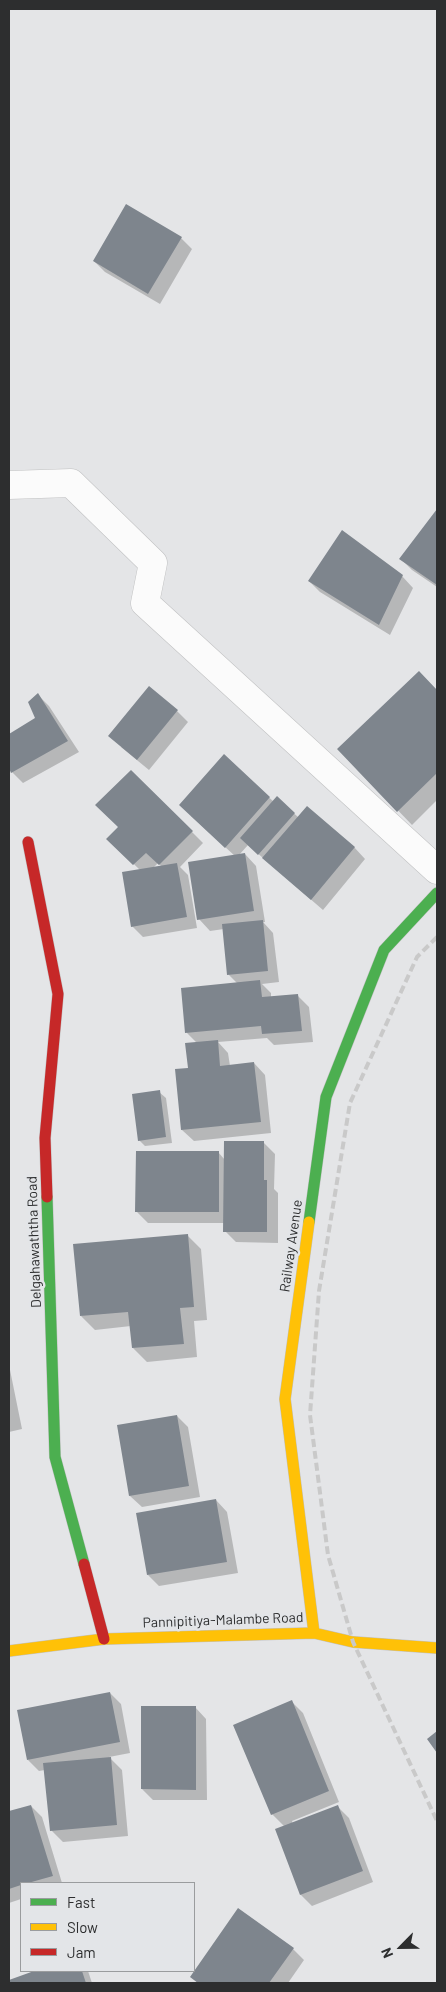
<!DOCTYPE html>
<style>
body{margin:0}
#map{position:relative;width:446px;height:1992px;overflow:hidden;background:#e4e5e7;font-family:Barlow,sans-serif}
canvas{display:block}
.frame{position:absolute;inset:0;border:10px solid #2d2e2f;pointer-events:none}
.legend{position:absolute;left:20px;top:1882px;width:175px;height:90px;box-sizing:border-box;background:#e3e5e8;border:1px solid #9a9c9e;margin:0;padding:6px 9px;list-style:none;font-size:15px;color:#2d2e2f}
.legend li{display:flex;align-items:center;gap:10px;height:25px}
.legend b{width:25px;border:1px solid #9a9c9e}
.north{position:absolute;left:376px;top:1922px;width:50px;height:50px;-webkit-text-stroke:4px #e3e5e8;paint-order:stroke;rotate:247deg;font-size:14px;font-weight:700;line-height:20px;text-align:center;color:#2d2e2f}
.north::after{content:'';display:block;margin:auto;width:18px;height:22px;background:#2d2e2f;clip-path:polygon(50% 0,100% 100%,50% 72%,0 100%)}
</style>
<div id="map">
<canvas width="446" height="1992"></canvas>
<div class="frame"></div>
<ul class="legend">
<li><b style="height:6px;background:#4caf50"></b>Fast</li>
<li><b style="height:6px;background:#ffc107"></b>Slow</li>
<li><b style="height:6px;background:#c62828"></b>Jam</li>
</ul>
<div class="north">N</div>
</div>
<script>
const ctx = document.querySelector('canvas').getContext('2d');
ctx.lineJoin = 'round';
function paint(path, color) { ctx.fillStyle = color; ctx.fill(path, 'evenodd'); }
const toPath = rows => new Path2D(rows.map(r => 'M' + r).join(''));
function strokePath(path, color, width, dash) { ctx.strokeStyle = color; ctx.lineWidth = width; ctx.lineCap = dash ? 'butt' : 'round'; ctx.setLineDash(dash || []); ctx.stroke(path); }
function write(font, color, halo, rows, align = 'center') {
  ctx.font = font + ' Barlow,sans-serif'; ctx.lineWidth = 5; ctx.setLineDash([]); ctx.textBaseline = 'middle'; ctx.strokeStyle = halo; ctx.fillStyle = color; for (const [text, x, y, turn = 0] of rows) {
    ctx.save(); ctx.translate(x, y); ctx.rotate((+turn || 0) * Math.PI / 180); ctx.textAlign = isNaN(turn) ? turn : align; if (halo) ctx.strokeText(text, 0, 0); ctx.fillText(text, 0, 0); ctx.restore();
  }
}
const shadow = toPath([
 [181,238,192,249,160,304,105,272,94,261],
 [437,511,437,587,412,570,401,559],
 [402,576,413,588,390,635,320,592,309,581],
 [419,673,437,691,437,800,412,825,339,749],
 [38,695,49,706,79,752,23,783,12,772,9,765,9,736,36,718],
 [177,711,188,722,149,770,121,747],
 [224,756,274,802,277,798,298,817,354,847,365,859,323,910,248,845,239,855,245,854,256,866,265,922,263,922,273,933,279,982,262,984,271,993,271,998,298,996,309,1007,313,1042,274,1045,267,1038,218,1042,228,1053,230,1066,254,1063,265,1075,271,1133,194,1141,182,1130,176,1070,189,1069,197,1043,187,1033,182,989,238,984,229,975,224,929,210,931,199,919,235,856,191,816],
 [131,771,203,843,180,867,188,875,197,928,143,937,132,926,140,870,108,839,119,827],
 [158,863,162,867,153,868],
 [159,1092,166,1098,172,1143,145,1146,139,1140],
 [264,1143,275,1154,274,1189,278,1193,278,1243,236,1242,225,1231,225,1223,148,1223,137,1212,218,1152,225,1160],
 [187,1235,201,1249,207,1320,194,1321,197,1357,147,1362,133,1348,131,1326,95,1330,81,1316],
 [9,1365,22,1429,9,1432],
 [177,1416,188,1427,200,1497,142,1507,130,1496,119,1426],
 [216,1500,227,1512,238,1573,159,1586,148,1575],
 [110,1693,121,1704,130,1753,109,1757,122,1770,128,1836,63,1842,52,1831,45,1770,39,1771,28,1760],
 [292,1702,303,1713,339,1802,292,1821,293,1824,338,1807,349,1818,373,1882,312,1906,301,1895,277,1830,285,1827,272,1814],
 [195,1707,206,1719,207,1800,153,1800,142,1789],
 [31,1806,42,1817,62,1883,21,1883,21,1899,9,1903,9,1812],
 [239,1910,293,1949,304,1960,288,1983,198,1983,191,1977],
 [38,1971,88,1971,92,1983,9,1983,9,1981]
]);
const building = toPath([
 [126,204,182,237,148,294,93,261],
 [437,509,437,585,399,559],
 [342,530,403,575,379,625,308,581],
 [419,671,437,690,437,773,397,812,337,749],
 [149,686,178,710,137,760,108,736],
 [38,693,68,741,11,773,9,768,9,734,35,718,28,702],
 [224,754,270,797,225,848,179,805],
 [131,770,193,831,159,865,146,853,133,865,106,839,118,827,95,805],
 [277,796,295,813,258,855,240,838],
 [307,806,355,847,311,900,262,858],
 [245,853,254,911,197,920,188,862],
 [177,863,187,917,131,927,122,872],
 [263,920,268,971,227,975,222,924],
 [260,980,262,997,298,994,302,1031,262,1034,261,1026,185,1033,181,988],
 [218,1040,220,1066,254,1062,261,1122,181,1130,175,1069,188,1068,185,1043],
 [160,1090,166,1137,138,1141,132,1094],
 [224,1141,264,1141,264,1180,267,1180,267,1232,223,1232],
 [136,1151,219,1151,219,1212,135,1212],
 [188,1234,194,1307,180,1308,184,1344,132,1348,128,1312,80,1316,73,1244],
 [177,1415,189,1486,129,1496,117,1425],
 [216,1499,227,1562,147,1575,136,1513],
 [110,1692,120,1742,27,1760,17,1710],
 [292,1700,329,1791,271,1815,233,1725],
 [141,1706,196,1706,196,1790,141,1789],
 [437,1731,437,1753,427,1739],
 [111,1757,117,1825,50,1831,43,1763],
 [31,1805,53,1876,28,1883,21,1883,21,1885,9,1889,9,1811],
 [338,1805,363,1871,300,1895,275,1829],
 [238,1908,294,1948,269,1983,198,1983,190,1977],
 [34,1971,82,1971,86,1983,9,1983,9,1980]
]);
const street = toPath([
 [9,485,71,483,153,563,145,603,437,870]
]);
const fast = toPath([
 [47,1197,55,1457,84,1564],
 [309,1222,326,1097,384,950,437,893]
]);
const slow = toPath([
 [309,1222,285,1399,314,1633],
 [9,1651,104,1639,314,1633,353,1642,437,1648]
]);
const jam = toPath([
 [28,842,58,994,45,1138,47,1197],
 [84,1564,104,1639]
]);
const rail = toPath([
 [437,937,417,957,350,1103,319,1291,310,1415,328,1555,353,1642,437,1821]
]);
const streetNames = [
 ["Delgahawaththa Road",34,1242,-92],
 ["Railway Avenue",291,1246,-82],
 ["Pannipitiya-Malambe Road",223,1620,-2]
];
paint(shadow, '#0003');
paint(building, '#7e858d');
strokePath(street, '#c0c1c2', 29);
strokePath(fast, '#c0c1c2', 12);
strokePath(slow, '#c0c1c2', 12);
strokePath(jam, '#c0c1c2', 12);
strokePath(street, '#fbfbfb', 28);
strokePath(fast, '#4caf50', 11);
strokePath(slow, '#ffc107', 11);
strokePath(jam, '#c62828', 11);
strokePath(rail, '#c9c9c9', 4, [8, 4]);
write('14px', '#2d2e2f', '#e3e5e8', streetNames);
</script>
